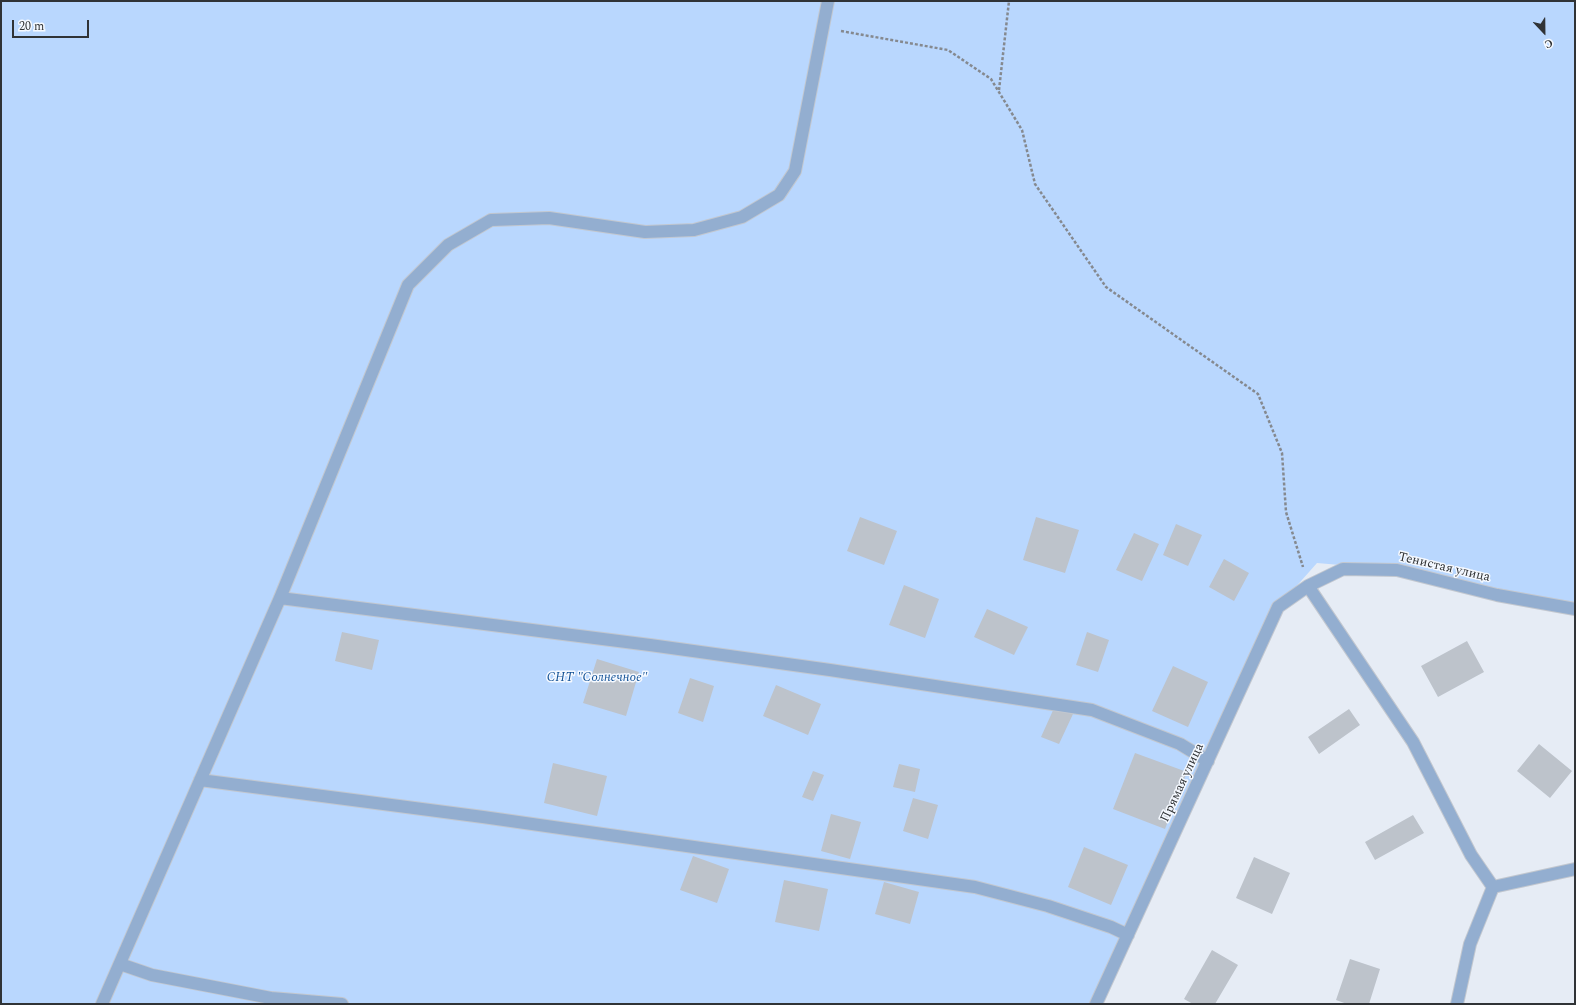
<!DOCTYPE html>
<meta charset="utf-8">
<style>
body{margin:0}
#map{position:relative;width:1576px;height:1005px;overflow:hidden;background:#e6ecf5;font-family:Spectral,serif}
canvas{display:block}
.frame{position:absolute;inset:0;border:2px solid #303336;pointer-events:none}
.north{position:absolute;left:1524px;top:12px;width:40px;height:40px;-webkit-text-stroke:3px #f5f9ff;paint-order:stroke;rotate:158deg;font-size:11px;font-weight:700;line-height:16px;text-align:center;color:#303336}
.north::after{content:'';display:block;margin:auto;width:14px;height:18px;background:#303336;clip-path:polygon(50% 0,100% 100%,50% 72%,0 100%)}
.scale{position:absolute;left:12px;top:20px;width:77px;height:18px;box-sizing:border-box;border:2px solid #303336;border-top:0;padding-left:5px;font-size:12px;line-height:14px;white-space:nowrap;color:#303336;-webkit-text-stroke:3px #f5f9ff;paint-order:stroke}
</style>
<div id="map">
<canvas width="1576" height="1005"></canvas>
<div class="frame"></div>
<div class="north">С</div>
<div class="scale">20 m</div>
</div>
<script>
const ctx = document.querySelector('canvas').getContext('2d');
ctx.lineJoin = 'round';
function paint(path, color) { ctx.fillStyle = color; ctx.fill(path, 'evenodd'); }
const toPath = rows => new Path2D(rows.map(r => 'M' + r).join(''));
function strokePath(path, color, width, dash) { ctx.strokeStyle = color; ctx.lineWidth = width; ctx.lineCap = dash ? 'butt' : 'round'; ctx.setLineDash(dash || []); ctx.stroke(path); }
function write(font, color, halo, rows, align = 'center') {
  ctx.font = font + ' Spectral,serif'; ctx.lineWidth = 3; ctx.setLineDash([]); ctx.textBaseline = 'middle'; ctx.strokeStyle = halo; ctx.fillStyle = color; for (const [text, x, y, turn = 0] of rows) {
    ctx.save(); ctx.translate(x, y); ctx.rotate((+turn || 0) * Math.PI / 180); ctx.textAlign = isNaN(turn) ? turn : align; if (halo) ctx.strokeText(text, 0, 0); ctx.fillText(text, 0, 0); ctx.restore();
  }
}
const green = toPath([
 [1,1,1575,1,1575,608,1398,570,1317,563,1278,607,1096,1004,1,1004]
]);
const building = toPath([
 [860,517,897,531,884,565,847,551],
 [1036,517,1079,530,1065,573,1023,560],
 [1176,524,1202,535,1188,566,1163,555],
 [1134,533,1159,544,1142,581,1116,570],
 [1224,559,1249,573,1234,601,1209,587],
 [904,585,939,599,925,638,889,625],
 [987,609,1028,627,1014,655,974,637],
 [342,632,379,640,372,670,335,661],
 [1087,632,1109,640,1098,672,1076,665],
 [1467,641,1484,672,1438,697,1421,666],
 [597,659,639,672,626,716,583,703],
 [1173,666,1208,682,1188,727,1152,711],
 [690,678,714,686,703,722,678,713],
 [776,685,821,704,808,735,763,716],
 [1055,706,1073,714,1059,744,1041,737],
 [1349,709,1360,725,1319,754,1308,737],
 [1539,744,1572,771,1550,798,1517,771],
 [1135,753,1187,772,1165,829,1113,809],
 [553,763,607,776,597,816,544,803],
 [899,764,920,769,915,792,893,787],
 [813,771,824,775,813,801,802,797],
 [913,798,938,805,928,839,903,831],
 [831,814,861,822,850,859,821,851],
 [1413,815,1424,833,1375,860,1365,842],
 [1084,847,1128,865,1111,905,1068,887],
 [693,856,729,869,717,903,680,890],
 [1254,857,1290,873,1272,914,1236,898],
 [784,880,828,889,819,931,775,922],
 [884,882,919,892,910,924,875,914],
 [1212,950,1238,965,1215,1004,1193,1004,1184,999],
 [1350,959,1380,969,1369,1004,1347,1004,1336,1000]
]);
const path = toPath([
 [841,31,948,50,991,79,1022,130,1035,184,1106,287,1258,394,1282,453,1286,512,1303,567],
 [999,90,1009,1]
]);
const street = toPath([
 [1308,586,1413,742,1471,855,1493,887],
 [280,598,650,645,830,670,1092,710,1180,744,1208,761],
 [200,780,483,817,975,887,1048,906,1111,927,1128,935],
 [120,964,152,975,271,998,342,1004],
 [102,1004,280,598,408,285,448,245,491,220,549,218,645,232,694,230,742,217,779,195,795,171,828,1],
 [1096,1004,1278,607,1308,586,1343,569,1397,570,1497,595,1575,609],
 [1457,1004,1470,944,1493,887,1575,869]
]);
const streetNames = [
 ["Тенистая улица",1444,568,13],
 ["Прямая улица",1183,783,-65]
];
const parkNames = [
 ["СНТ \"Солнечное\"",597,678]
];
paint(green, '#b9d7fe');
paint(building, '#bdc3cb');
strokePath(street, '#c2c7cf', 14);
strokePath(path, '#85898f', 2.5, [3, 2]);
strokePath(street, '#93aed0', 12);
write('13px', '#303336', '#f5f9ff', streetNames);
write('italic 13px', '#145296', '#f5f9ff', parkNames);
</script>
